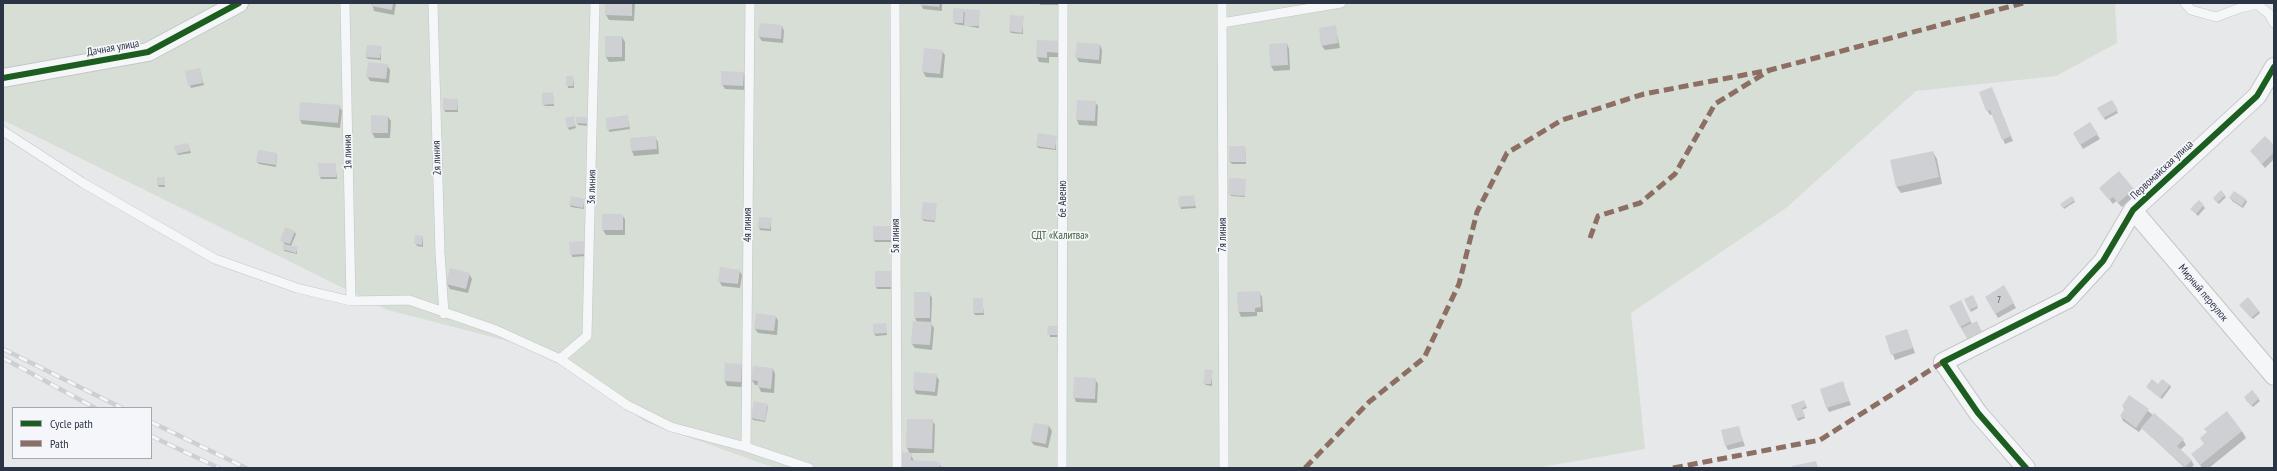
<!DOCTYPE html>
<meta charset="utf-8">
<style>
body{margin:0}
#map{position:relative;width:2277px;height:471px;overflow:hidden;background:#e6e8ea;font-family:"PT Sans Narrow",sans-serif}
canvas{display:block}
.frame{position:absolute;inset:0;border:4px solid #2b3445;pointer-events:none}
.legend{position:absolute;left:12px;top:407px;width:140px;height:52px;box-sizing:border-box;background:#f4f6f9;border:1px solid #a4a8b1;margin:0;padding:5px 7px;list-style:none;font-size:12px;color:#2b3445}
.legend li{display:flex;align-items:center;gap:8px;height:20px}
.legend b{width:20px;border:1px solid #a4a8b1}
</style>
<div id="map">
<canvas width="2277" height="471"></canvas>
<div class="frame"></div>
<ul class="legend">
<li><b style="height:5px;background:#1b5e20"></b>Cycle path</li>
<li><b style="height:5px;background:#8d6e63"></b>Path</li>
</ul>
</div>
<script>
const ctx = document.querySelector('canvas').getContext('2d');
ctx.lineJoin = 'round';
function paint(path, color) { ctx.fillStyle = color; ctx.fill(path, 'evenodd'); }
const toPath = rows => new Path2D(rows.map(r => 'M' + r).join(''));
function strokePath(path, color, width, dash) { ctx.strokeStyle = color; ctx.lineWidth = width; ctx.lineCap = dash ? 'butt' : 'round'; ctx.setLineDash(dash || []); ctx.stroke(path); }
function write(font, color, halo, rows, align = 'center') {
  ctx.font = font + ' "PT Sans Narrow",sans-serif'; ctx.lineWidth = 3.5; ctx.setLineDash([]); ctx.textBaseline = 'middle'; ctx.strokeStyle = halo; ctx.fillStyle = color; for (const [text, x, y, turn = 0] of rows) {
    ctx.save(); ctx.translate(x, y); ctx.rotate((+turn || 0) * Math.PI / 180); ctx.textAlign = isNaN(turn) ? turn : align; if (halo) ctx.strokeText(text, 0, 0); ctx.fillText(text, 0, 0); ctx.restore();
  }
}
const green = toPath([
 [3,3,2115,3,2117,43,2056,76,1916,91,1786,208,1631,313,1645,449,1536,468,775,468,646,422,543,350,388,310,3,120]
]);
const shadow = toPath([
 [372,3,396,3,394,15,374,11],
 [606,3,635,3,634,21,609,20,606,15],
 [921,3,942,3,942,11,923,9],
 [1039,3,1061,3,1061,5,1040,5],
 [963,9,966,14,979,11,979,28,955,24,954,22],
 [1023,17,1023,34,1011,33,1010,31],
 [782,26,784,31,783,43,762,41,759,37],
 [1335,26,1340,48,1325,50,1322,46],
 [622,37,625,42,625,61,609,62,606,57],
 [1037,41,1060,42,1062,57,1049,57,1049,63,1039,62,1037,57],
 [1287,44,1289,49,1290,70,1274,71,1271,66,1270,45],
 [1100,45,1102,50,1101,64,1079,62,1076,57],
 [381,47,381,60,368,59,366,57],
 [942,51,945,55,943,78,926,77,923,72],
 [387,65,390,70,389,83,370,81,367,76],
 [200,71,204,85,191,88,186,72],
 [744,73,746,78,746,90,725,89,722,84],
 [567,77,573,77,574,88,568,88],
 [1994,93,2013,141,2005,144,1993,114,1990,115,1987,110],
 [553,95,554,106,545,106,543,104],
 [457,100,458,112,445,112,444,109],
 [1078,101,1095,102,1098,106,1097,126,1079,125,1077,120],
 [2112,101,2118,113,2105,120,2099,108],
 [339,106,342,111,340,128,302,124,300,120],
 [627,116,630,129,609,132,607,119],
 [388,117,391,121,390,138,375,138,372,133],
 [573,117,576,128,569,130,568,128],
 [589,118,590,126,578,125,577,123],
 [2090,123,2100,139,2083,149,2074,134],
 [655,137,658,142,659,154,634,156,632,151,631,139],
 [1056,137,1056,150,1038,148,1037,146],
 [188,144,191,153,178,155,177,153],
 [2274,146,2274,159,2265,168,2251,151],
 [1245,147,1246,164,1232,164,1230,162],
 [1933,152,1937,159,1942,184,1901,193,1896,186],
 [277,154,276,167,259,164,257,162],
 [335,164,337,179,321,179,320,177],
 [164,178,165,187,159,187,158,185],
 [1245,180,1245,197,1231,196,1229,194],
 [2101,189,2133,189,2136,194,2122,207,2116,201,2113,204],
 [2221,192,2226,197,2219,204,2215,200],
 [2234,193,2246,200,2247,202,2243,208,2232,201,2231,199],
 [1193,196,1196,208,1181,209,1179,197],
 [2072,197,2075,202,2064,209,2061,204],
 [584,199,584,209,571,207,570,205],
 [2199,201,2205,208,2198,216,2193,211],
 [936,204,935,222,924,221,922,219],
 [603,215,622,215,625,219,625,235,606,235,603,230],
 [771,219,771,231,760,230,759,228],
 [890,227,892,242,875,242,874,240],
 [294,232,296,234,291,246,297,248,297,254,284,251,285,244,281,240],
 [423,237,423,247,417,246,416,244],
 [570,243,587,256,572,257],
 [739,270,742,275,740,288,722,286,719,281],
 [892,272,892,289,877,289,876,287],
 [469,274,472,279,468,293,450,289,447,284],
 [2004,286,2016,308,1998,318,1986,297],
 [1259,292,1262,297,1263,312,1257,312,1257,316,1241,317,1239,312,1238,293],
 [929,293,932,298,931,323,934,328,932,350,915,348,912,344,917,322,915,318],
 [1972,297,1978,308,1971,312,1965,300],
 [982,299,984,315,975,315,974,313],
 [1963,306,1972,324,1976,322,1982,334,1969,341,1960,326],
 [2242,307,2259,311,2260,313,2253,319],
 [776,317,778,321,777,335,758,333,755,329],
 [885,324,887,335,876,336,874,334],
 [1049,327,1060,337,1050,337],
 [1907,330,1915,353,1895,360,1886,337],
 [741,365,744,370,743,387,727,386,725,381],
 [773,369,775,374,774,393,761,392,758,385,755,385,752,380],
 [1212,371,1212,386,1206,385,1204,383],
 [936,375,939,380,937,396,916,394,914,389],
 [1095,379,1098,384,1097,403,1076,402,1074,397],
 [1842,382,1851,405,1829,412,1827,408],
 [2158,385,2170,385,2171,387,2162,399,2149,389],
 [2252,391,2260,401,2253,407,2246,400],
 [2130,396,2183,440,2186,445,2180,450,2191,460,2194,465,2191,468,2185,468,2142,428,2139,432,2123,421,2121,416,2125,410,2123,406],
 [755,403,767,405,768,407,765,422,753,420,752,418],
 [1805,403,1807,408,1802,410,1805,418,1798,421,1792,405],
 [907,420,932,420,935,425,934,453,910,453,914,461,939,463,942,468,902,468,910,454,907,448],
 [1035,424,1049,426,1052,431,1048,448,1034,445,1031,441],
 [1738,427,1745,446,1728,450,1726,446],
 [2242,431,2246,438,2209,468,2202,468,2193,454]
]);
const building = toPath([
 [371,3,393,3,392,10,371,6],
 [605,3,632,3,632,16,605,15],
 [920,3,940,3,939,7,919,5],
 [953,8,964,9,963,23,953,23],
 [965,9,980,10,979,26,964,26],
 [1010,15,1024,16,1022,33,1009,31],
 [760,23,782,25,781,39,758,37],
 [1336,25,1338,43,1321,46,1319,28],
 [605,36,622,36,622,57,605,57],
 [1037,40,1060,41,1060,53,1047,52,1047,58,1036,57],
 [1077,42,1100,44,1099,60,1075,58],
 [1287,43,1288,65,1270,66,1269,44],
 [367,45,382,46,380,58,365,57],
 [924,48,943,50,940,74,922,72],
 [368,62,388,64,386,79,366,77],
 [200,68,203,83,188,86,185,71],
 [721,71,744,72,743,86,721,85],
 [566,76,573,76,573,86,566,86],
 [1992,87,2011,136,2002,140,1990,110,1986,111,1979,92],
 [553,92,554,104,542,105,542,93],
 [443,98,458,99,457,110,443,110],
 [1077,100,1096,101,1095,121,1076,120],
 [2112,100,2118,110,2103,118,2097,108],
 [300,102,340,105,338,123,299,120],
 [371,115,388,116,388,133,371,133],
 [628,115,629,127,607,130,606,118],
 [574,116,575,126,567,128,565,118],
 [576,117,590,117,590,124,576,123],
 [2090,122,2098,134,2080,145,2073,133],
 [1038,133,1057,136,1055,149,1036,146],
 [656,136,657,149,631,151,630,138],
 [2265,136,2274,145,2274,152,2262,164,2250,151],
 [188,143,190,151,176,154,174,146],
 [1229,146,1245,146,1246,162,1229,162],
 [258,150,277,153,276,165,256,162],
 [1933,151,1939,177,1896,187,1890,160],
 [318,163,336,163,336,177,319,177],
 [2119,171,2134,189,2118,203,2113,197,2109,200,2099,188],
 [157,177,165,177,165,185,157,185],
 [1229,178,1246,179,1245,196,1228,195],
 [2221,190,2225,195,2217,203,2213,198],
 [2234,191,2246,199,2242,206,2229,198],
 [1194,195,1195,206,1179,207,1178,197],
 [571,196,585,199,583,208,569,205],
 [2072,196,2075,200,2063,208,2060,204],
 [2199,200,2204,205,2196,214,2190,209],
 [923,202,937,203,935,221,921,219],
 [602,214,623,214,623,230,602,230],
 [759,217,772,218,770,229,758,228],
 [873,226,891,226,891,240,873,240],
 [285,227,295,231,290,244,280,241],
 [415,235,423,236,422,245,414,244],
 [585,241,586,254,570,255,569,242],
 [284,244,298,247,296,253,282,249],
 [720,267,740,270,738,284,718,282],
 [450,268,470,273,466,289,446,284],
 [875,271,892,271,892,287,875,287],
 [2004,285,2014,303,1995,314,1985,297],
 [1260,291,1261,307,1255,308,1255,312,1238,312,1237,292],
 [914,292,930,292,930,318,914,318],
 [1973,295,1978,306,1969,310,1964,299],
 [2248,297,2259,311,2251,318,2239,305],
 [973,298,983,298,983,313,973,313],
 [1961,300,1971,321,1960,327,1949,306],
 [756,313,776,316,774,331,754,329],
 [913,321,932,322,930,345,911,344],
 [1977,321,1982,332,1967,339,1962,328],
 [886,323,887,333,873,334,873,324],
 [1048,326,1060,326,1060,335,1047,335],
 [1907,329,1913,348,1891,355,1885,336],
 [725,363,742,364,741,382,724,381],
 [753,366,773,368,771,389,757,387,758,381,751,380],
 [1205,369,1213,370,1211,384,1203,384],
 [914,372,937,374,935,392,913,390],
 [1074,377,1096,378,1095,399,1073,398],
 [2152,379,2158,384,2162,379,2170,385,2160,398,2146,387],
 [1843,381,1849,401,1826,408,1820,389],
 [2252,390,2259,398,2251,406,2244,397],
 [2129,395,2149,409,2136,428,2120,416,2125,408,2122,406],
 [1804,400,1806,406,1802,408,1805,416,1796,419,1791,405],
 [754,401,768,404,765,421,751,418],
 [2227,411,2242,431,2200,465,2191,454,2204,444,2200,438,2207,432,2204,429],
 [2154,413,2184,439,2177,446,2192,460,2185,467,2141,428],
 [907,419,933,419,932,449,906,448],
 [1034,423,1049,425,1046,444,1030,441],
 [1739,426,1743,441,1725,446,1721,430],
 [902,452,912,453,911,460,940,462,940,468,901,468],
 [1816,461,1818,468,1793,468,1792,466]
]);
const service = toPath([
 [345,3,351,301],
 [433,3,440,253,444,314],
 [895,3,897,468],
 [1222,3,1224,468],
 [2185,3,2191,10,2216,17,2240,8,2257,4,2269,14,2274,23],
 [1222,23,1341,3],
 [3,131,83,183,215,259,297,288,351,301,409,300,496,330,560,359,627,405,671,427,746,447,809,468],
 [560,359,587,336,595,3],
 [746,447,750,3],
 [1062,468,1063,3]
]);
const minor = toPath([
 [3,78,148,52,239,3],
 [2133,210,2274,376],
 [2026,468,1978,413,1943,362,2068,299,2103,261,2133,210,2257,96,2274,67]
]);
const rail = toPath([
 [3,349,122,408],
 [3,358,95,408],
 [151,422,246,468],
 [151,436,219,468]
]);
const quiet = toPath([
 [1590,238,1598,216,1640,203,1675,174,1715,104,1770,70,2023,3],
 [1305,468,1369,402,1424,358,1459,284,1477,212,1507,153,1562,120,1644,94,1770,70],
 [1673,468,1820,440,1943,362]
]);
const cycleway = toPath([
 [3,78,148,52,239,3],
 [2026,468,1978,413,1943,362,2068,299,2103,261,2133,210,2257,96,2274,67]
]);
const numberNames = [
 ["7",1999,300]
];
const streetNames = [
 ["Дачная улица",113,48,-10],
 ["1я линия",348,152,-91],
 ["2я линия",437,158,-92],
 ["Первомайская улица",2162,170,-43],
 ["3я линия",592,187,-89],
 ["6е Авеню",1063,199,-90],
 ["4я линия",748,225,-90],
 ["7я линия",1223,235,-90],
 ["5я линия",896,236,-90],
 ["Мирный переулок",2203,293,50]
];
const parkNames = [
 ["СДТ «Калитва»",1060,236]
];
paint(green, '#d6ded6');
paint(shadow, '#0003');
paint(building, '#ced0d3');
strokePath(service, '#c4c6c8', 10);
strokePath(minor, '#c4c6c8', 20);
strokePath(service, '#f5f6f7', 9);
strokePath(minor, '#f5f6f7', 18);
strokePath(rail, '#cecfd2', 4.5);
strokePath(rail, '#f4f6f9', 3, [9]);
strokePath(quiet, '#8d6e63', 5, [10, 5]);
strokePath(cycleway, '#1b5e20', 6);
write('9px', '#545c69', null, numberNames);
write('11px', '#2b3445', '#f4f6f9', streetNames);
write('11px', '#3f6138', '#f4f6f9', parkNames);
</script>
